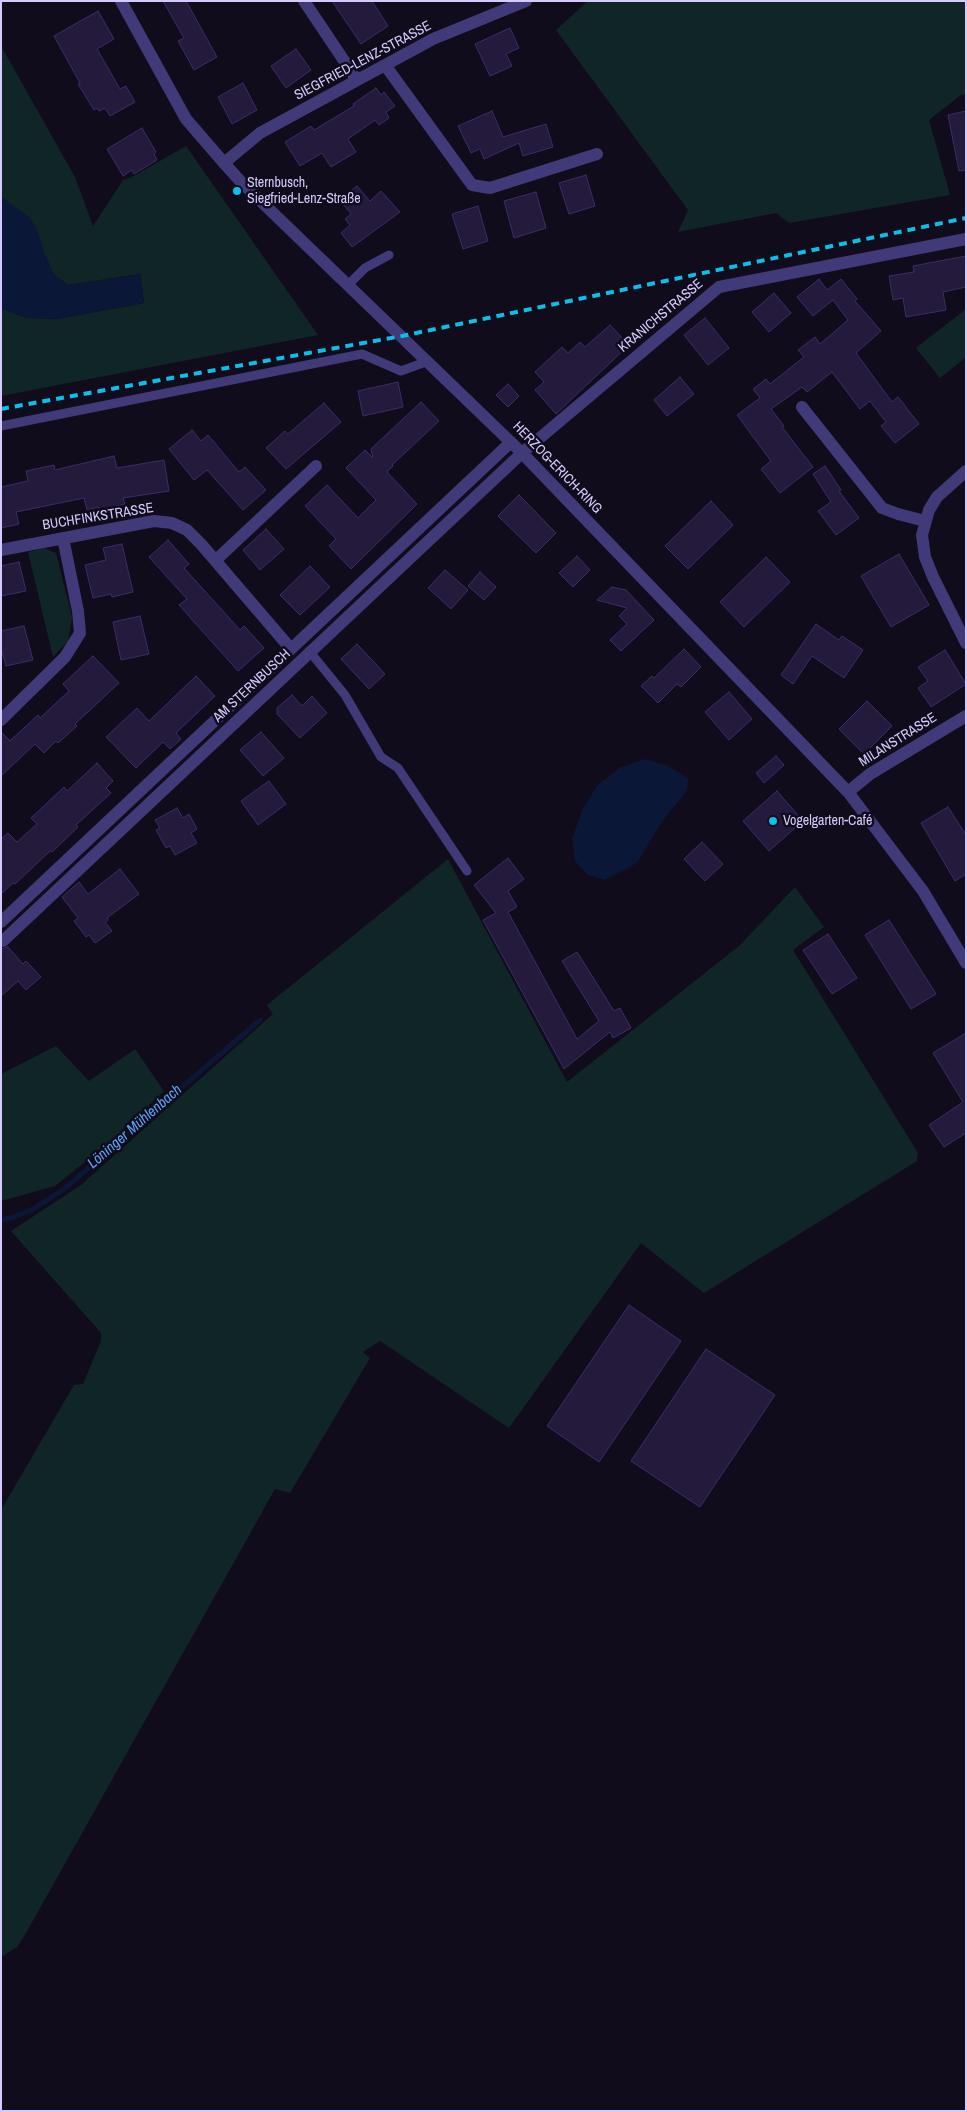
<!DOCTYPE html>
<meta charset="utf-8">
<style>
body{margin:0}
#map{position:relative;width:967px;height:2112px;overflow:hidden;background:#110c1c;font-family:"Archivo Narrow",sans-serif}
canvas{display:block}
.frame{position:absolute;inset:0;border:2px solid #d4cbfc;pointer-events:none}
</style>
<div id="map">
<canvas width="967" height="2112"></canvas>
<div class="frame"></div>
</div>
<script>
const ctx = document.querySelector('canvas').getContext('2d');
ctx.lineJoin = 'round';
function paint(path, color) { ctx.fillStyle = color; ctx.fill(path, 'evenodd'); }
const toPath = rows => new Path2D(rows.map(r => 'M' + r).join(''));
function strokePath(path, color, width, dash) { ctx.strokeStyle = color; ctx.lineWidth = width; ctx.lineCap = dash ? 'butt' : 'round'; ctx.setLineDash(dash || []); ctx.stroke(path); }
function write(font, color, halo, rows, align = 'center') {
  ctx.font = font + ' "Archivo Narrow",sans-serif'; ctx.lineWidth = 5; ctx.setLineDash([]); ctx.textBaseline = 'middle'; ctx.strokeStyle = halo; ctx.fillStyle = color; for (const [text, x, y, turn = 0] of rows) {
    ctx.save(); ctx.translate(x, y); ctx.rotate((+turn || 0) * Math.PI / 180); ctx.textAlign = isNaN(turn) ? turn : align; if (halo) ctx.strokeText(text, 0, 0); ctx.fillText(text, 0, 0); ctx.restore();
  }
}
const green = toPath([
 [588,1,966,1,966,94,961,95,929,120,950,195,789,223,776,213,678,232,688,210,556,30],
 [1,46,75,177,93,226,123,180,132,177,186,146,318,335,1,396,1,308,27,318,57,319,144,303,140,274,68,285,54,275,45,255,7,202,1,197],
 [966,309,966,357,940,378,916,348],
 [45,548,56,553,72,617,68,641,53,657,28,552],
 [448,859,567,1082,739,946,795,887,824,927,793,950,918,1153,917,1161,704,1293,641,1243,509,1428,380,1341,363,1352,370,1358,290,1493,275,1489,26,1933,17,1947,3,1956,1,1955,1,1510,74,1385,83,1384,101,1341,101,1333,11,1231,81,1185,273,1014,267,1005],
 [56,1046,89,1081,135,1049,164,1091,115,1138,55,1186,1,1201,1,1074]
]);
const water = toPath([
 [1,197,28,216,36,227,45,255,54,275,68,285,140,274,144,303,57,319,27,318,1,308],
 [644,759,666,765,689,779,686,792,663,820,637,863,605,880,588,875,575,861,572,839,583,808,597,786,619,768]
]);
const stream = toPath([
 [1,1220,14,1217,35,1208,64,1189,260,1020]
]);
const building = toPath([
 [163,1,186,1,217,57,194,70,178,41,184,38,163,1],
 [332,1,372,1,388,26,361,44,332,1],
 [98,11,114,39,97,49,120,89,126,86,135,102,110,116,105,108,99,111,97,108,94,110,78,84,80,83,54,36,98,11],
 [510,28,519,48,506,54,512,66,490,76,475,44,510,28],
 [296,49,311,70,286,88,271,66,296,49],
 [243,83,257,110,232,124,218,97,243,83],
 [376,88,381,95,384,92,395,106,386,112,389,118,379,125,375,120,348,139,356,152,331,167,322,153,300,166,285,142,311,126,314,130,354,106,353,104,376,88],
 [492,111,503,137,546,124,553,147,523,156,519,143,484,159,480,149,471,153,458,126,492,111],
 [966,111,966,170,959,171,948,115,966,111],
 [142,128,156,152,154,154,157,160,134,174,132,170,123,176,107,149,142,128],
 [586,175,595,206,569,214,559,183,586,175],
 [357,186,370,201,381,191,400,212,352,247,341,233,350,225,345,219,351,214,340,200,357,186],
 [536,192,546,228,514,238,504,201,536,192],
 [478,206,488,241,463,249,452,214,478,206],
 [966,256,966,287,943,292,946,310,906,317,903,298,893,300,889,276,914,272,913,266,966,256],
 [819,279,827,290,841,279,857,299,855,301,881,331,856,353,892,402,898,397,919,424,895,443,881,426,886,422,870,401,860,409,832,372,807,392,802,387,771,409,784,426,782,427,813,467,780,493,761,469,771,461,737,415,760,398,753,389,766,379,770,384,804,357,798,350,815,337,820,344,848,320,833,300,813,316,797,297,819,279],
 [774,293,791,313,769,332,752,312,774,293],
 [705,318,729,348,708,365,684,335,705,318],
 [610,325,629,345,556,414,535,390,544,382,535,372,562,347,568,353,580,342,585,347,610,325],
 [680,377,694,394,667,416,654,400,680,377],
 [398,382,403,407,363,416,358,391,398,382],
 [508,384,519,396,508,407,496,395,508,384],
 [421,402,439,421,392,465,393,466,387,472,417,504,351,569,329,546,336,539,305,506,327,485,358,518,376,500,346,468,365,450,373,458,371,449,421,402],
 [324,403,341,422,286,469,266,448,285,431,288,434,324,403],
 [192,430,201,441,208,435,239,472,245,467,266,490,243,510,207,470,194,480,169,449,192,430],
 [114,456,117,468,164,460,169,491,123,498,125,504,99,510,98,507,87,510,84,498,16,512,19,524,1,528,1,487,28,481,26,471,54,465,55,470,114,456],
 [825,466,841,490,839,491,859,518,836,535,818,511,831,502,813,474,825,466],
 [519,495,556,533,536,553,498,516,519,495],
 [711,501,733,525,688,569,665,546,711,501],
 [266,529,284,549,260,570,243,550,266,529],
 [168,540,189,564,184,568,240,630,244,626,264,648,238,671,179,605,187,599,149,557,168,540],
 [122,544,133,592,112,597,111,594,93,598,85,565,106,560,103,548,122,544],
 [899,554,929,605,891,627,861,576,899,554],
 [577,556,590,570,573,587,559,573,577,556],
 [766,557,790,582,744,627,720,602,766,557],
 [19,562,26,591,1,596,1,566,19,562],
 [310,566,330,587,300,615,280,595,310,566],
 [445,570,468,590,451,609,428,588,445,570],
 [480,572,496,587,484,600,468,586,480,572],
 [612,587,626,590,654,620,621,651,610,640,627,624,619,616,627,608,597,600,612,587],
 [140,616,149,654,121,660,113,622,140,616],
 [816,624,839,640,842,636,863,650,844,678,812,656,793,684,781,675,816,624],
 [24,626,33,660,6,666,1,648,1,631,24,626],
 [357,644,385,674,369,689,341,659,357,644],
 [684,649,701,667,681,687,677,684,658,703,641,686,652,676,654,678,684,649],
 [945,650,966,684,931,707,918,688,928,681,918,667,945,650],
 [93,656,119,683,75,724,77,726,58,743,56,741,44,753,35,744,1,776,1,732,10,741,38,715,40,718,69,691,63,684,93,656],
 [196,676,215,696,176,733,181,739,170,749,163,742,136,768,106,737,137,708,149,721,196,676],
 [729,692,752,719,729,740,705,712,729,692],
 [292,695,302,706,312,696,327,713,300,738,277,714,277,708,292,695],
 [867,701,892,726,864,754,839,729,867,701],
 [261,732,284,758,263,776,240,750,261,732],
 [776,756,784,765,764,783,756,773,776,756],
 [97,763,113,781,106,788,111,793,76,825,78,827,52,852,50,851,15,884,13,883,1,894,1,839,8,833,17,842,37,824,31,818,64,787,67,791,97,763],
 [269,781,286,804,258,825,241,801,269,781],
 [777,791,803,821,769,851,743,821,777,791],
 [948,807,966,835,966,874,955,881,921,823,948,807],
 [177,808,183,818,189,814,197,829,191,833,197,843,175,855,170,846,166,848,156,830,160,828,155,820,177,808],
 [702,842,723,864,705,881,684,859,702,842],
 [508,858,524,879,508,891,517,907,508,912,577,1039,599,1021,562,961,577,952,614,1011,620,1008,631,1028,613,1038,610,1032,564,1069,483,920,496,913,474,885,508,858],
 [120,869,139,894,107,918,108,920,105,922,112,931,95,943,89,935,86,937,74,921,78,918,62,897,79,882,88,894,120,869],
 [889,920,936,994,911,1009,865,935,889,920],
 [828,934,857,978,832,994,803,950,828,934],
 [8,947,23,964,26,961,41,977,26,990,18,981,1,996,1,949,8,947],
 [966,1033,966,1133,944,1147,929,1125,963,1102,933,1053,966,1033],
 [629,1305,681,1341,599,1462,547,1426,629,1305],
 [706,1349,775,1395,700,1507,631,1461,706,1349]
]);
const lane = toPath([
 [348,285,365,268,389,255],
 [1,426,362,354,401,371,428,361],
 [310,652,345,695,381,757,398,768,467,871]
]);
const street = toPath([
 [121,1,186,119,224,163,242,183,522,453,848,792,923,891,966,963],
 [304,1,357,80],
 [385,65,472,185,490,188,597,154],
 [224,163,260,133,433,39,526,1],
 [802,407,882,508,898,514,925,521],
 [966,471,937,497,929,510,922,535,925,557,933,577,966,643],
 [1,550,154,521,172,523,187,530,201,544,291,649],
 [216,560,316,466],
 [1,720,65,657,80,633,78,611,63,538],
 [848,792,870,774,966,716],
 [1,922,511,442],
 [3,941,522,453,719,287,966,239]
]);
const rail = toPath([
 [1,409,402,336,966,218]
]);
const markers = [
 [237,191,5,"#0cbfe7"],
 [773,821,5,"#0cbfe7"]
];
const streetNames = [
 ["SIEGFRIED-LENZ-STRASSE",363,61,-28],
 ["KRANICHSTRASSE",661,316,-40],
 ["HERZOG-ERICH-RING",557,468,46],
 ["BUCHFINKSTRASSE",98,517,-9],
 ["AM STERNBUSCH",252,686,-43],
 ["MILANSTRASSE",898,740,-32]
];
const poiNames = [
 ["Sternbusch,",247,183],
 ["Siegfried-Lenz-Straße",247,199],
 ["Vogelgarten-Café",783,821]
];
const waterNames = [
 ["Löninger Mühlenbach",135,1127,-41]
];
paint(green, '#102526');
paint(water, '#0b1737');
strokePath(stream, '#0b1737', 5);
paint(building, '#231a3c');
strokePath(building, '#3d2d67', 1);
strokePath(lane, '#413a79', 9);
strokePath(street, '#413a79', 12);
strokePath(rail, '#0cbfe7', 4, [8, 6]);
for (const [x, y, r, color] of markers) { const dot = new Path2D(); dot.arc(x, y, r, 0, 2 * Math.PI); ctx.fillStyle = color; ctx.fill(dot); strokePath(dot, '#110c1c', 2); }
write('14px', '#d4cbfc', '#110c1c', streetNames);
write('14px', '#d4cbfc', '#110c1c', poiNames, 'left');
write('italic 15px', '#5ea4f7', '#110c1c', waterNames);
</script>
